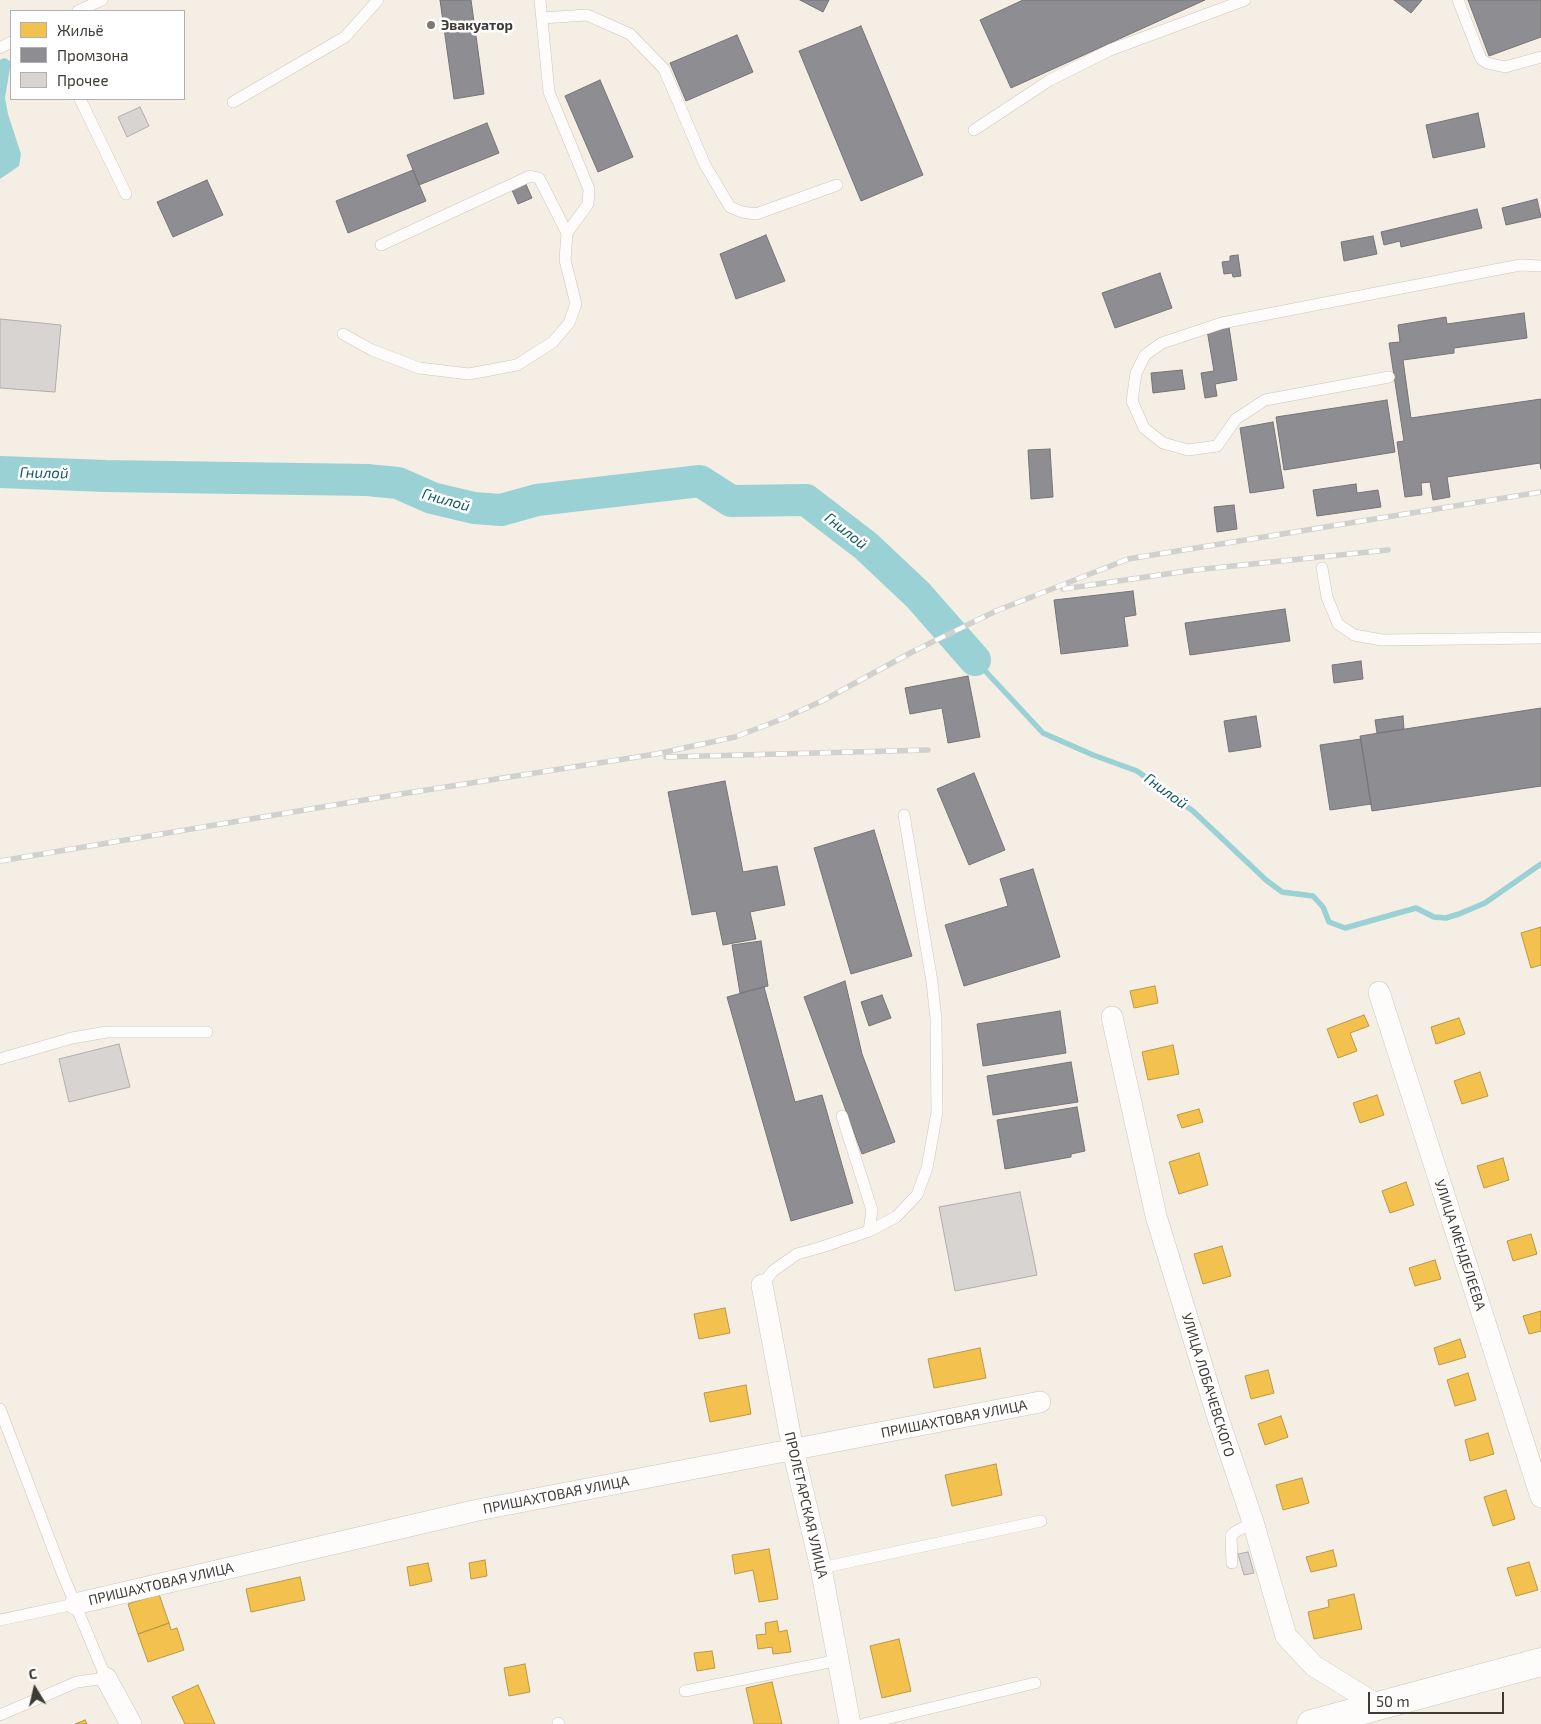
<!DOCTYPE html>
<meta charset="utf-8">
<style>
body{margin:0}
#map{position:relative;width:1541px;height:1724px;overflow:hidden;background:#f5eee5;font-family:"Exo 2",sans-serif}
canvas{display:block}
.legend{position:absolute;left:10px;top:10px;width:175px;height:90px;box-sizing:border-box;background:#fff;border:1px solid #b2b0ae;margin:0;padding:6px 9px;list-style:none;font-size:15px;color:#3f3a34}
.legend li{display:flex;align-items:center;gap:10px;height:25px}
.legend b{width:25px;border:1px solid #b2b0ae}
.north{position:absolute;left:10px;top:1664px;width:50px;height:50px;-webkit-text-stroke:4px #fff;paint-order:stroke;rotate:351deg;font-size:14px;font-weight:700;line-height:20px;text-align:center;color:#3f3a34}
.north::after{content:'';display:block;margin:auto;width:18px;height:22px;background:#3f3a34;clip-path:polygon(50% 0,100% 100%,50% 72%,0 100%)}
.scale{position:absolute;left:1368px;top:1692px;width:136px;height:22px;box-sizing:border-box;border:2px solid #3f3a34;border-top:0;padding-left:6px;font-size:15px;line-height:18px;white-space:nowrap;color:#3f3a34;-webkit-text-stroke:4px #fff;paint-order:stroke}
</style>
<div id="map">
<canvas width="1541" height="1724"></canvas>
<ul class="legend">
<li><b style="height:14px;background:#f2c14e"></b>Жильё</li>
<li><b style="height:14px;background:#8d8d92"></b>Промзона</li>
<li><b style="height:14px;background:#d7d4d2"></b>Прочее</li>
</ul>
<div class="north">С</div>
<div class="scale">50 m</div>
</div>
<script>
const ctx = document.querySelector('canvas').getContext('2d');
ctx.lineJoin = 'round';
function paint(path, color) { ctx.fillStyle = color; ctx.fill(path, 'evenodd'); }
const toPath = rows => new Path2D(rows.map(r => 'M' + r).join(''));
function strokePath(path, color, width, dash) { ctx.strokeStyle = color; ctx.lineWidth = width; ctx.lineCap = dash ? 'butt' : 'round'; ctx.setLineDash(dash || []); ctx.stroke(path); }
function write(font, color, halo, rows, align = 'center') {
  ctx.font = font + ' "Exo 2",sans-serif'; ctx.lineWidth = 5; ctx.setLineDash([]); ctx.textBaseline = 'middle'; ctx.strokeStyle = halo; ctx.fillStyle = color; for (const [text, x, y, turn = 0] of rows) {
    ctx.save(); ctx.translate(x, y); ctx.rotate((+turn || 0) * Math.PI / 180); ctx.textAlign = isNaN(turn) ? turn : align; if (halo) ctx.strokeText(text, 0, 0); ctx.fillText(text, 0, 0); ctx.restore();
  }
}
const water = toPath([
 [4,58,7,59,11,62,5,98,8,114,21,154,19,166,0,179,0,60]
]);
const homes = toPath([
 [1541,927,1541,965,1531,968,1521,933,1541,927],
 [1155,986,1158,1003,1134,1008,1130,991,1155,986],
 [1364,1015,1369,1026,1350,1033,1357,1051,1338,1058,1327,1029,1364,1015],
 [1459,1018,1465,1034,1436,1044,1431,1027,1459,1018],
 [1173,1045,1179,1074,1148,1080,1142,1052,1173,1045],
 [1480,1072,1488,1096,1462,1104,1454,1081,1480,1072],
 [1377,1095,1384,1115,1360,1123,1353,1103,1377,1095],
 [1199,1109,1203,1122,1182,1128,1177,1115,1199,1109],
 [1199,1153,1208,1185,1179,1194,1169,1162,1199,1153],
 [1503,1158,1509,1180,1484,1188,1477,1166,1503,1158],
 [1406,1182,1414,1205,1390,1213,1382,1191,1406,1182],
 [1531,1234,1537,1254,1513,1261,1507,1241,1531,1234],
 [1222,1246,1231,1276,1203,1284,1194,1254,1222,1246],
 [1435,1260,1441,1279,1415,1286,1409,1268,1435,1260],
 [725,1308,730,1333,699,1339,694,1314,725,1308],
 [1541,1311,1541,1331,1529,1334,1523,1316,1541,1311],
 [1460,1339,1466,1357,1439,1365,1434,1348,1460,1339],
 [980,1348,986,1378,934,1388,928,1359,980,1348],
 [1268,1370,1274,1393,1251,1399,1245,1376,1268,1370],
 [1468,1373,1476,1400,1455,1406,1447,1380,1468,1373],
 [746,1385,751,1414,710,1422,704,1393,746,1385],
 [1281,1416,1288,1437,1265,1445,1258,1424,1281,1416],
 [1488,1433,1494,1454,1470,1461,1465,1440,1488,1433],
 [996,1464,1002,1495,952,1506,945,1475,996,1464],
 [1302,1478,1309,1503,1283,1510,1276,1485,1302,1478],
 [1506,1490,1515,1519,1493,1526,1484,1497,1506,1490],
 [769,1549,778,1599,759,1602,753,1570,735,1574,732,1555,769,1549],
 [1333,1550,1337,1566,1311,1572,1306,1557,1333,1550],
 [485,1560,487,1576,471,1579,469,1563,485,1560],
 [1529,1562,1538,1590,1516,1596,1507,1568,1529,1562],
 [428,1563,432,1581,410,1586,407,1567,428,1563],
 [300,1577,305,1600,251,1612,246,1589,300,1577],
 [159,1594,169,1623,138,1634,128,1604,159,1594],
 [1354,1594,1362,1629,1314,1639,1308,1612,1329,1607,1328,1600,1354,1594],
 [777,1621,779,1632,787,1630,791,1652,773,1654,772,1647,758,1649,756,1635,766,1634,765,1623,777,1621],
 [169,1623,171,1630,177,1628,184,1650,148,1662,138,1634,169,1623],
 [899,1639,911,1691,882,1698,870,1646,899,1639],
 [712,1651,715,1668,697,1671,694,1653,712,1651],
 [525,1664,530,1692,509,1696,504,1668,525,1664],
 [772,1682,782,1724,754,1724,746,1688,772,1682],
 [198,1685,215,1724,185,1724,172,1697,198,1685],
 [85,1720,87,1724,75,1724,85,1720]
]);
const industry = toPath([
 [440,0,471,0,484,94,454,99,440,0],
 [800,0,829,0,823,12,800,0],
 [1023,0,1205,0,1011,88,980,20,1023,0],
 [1394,0,1422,0,1411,13,1394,0],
 [1468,0,1541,0,1541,37,1489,56,1468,0],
 [861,26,923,175,861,201,799,51,861,26],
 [737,35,753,72,686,101,670,63,737,35],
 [600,80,633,157,598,172,565,96,600,80],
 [1478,113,1485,147,1433,158,1426,125,1478,113],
 [487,123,499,153,419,185,407,155,487,123],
 [413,170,426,201,348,233,336,201,413,170],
 [207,180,223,215,173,237,157,202,207,180],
 [525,182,532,198,518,204,511,188,525,182],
 [1537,199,1541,217,1506,225,1502,208,1537,199],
 [1477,209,1482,228,1401,247,1400,241,1384,245,1381,232,1477,209],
 [766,235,785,281,736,299,720,254,766,235],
 [1373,236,1377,254,1344,261,1341,242,1373,236],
 [1238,255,1241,276,1233,277,1232,273,1224,274,1222,262,1230,261,1230,256,1238,255],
 [1160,273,1172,308,1115,328,1102,293,1160,273],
 [1524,313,1527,338,1454,348,1454,353,1403,360,1411,418,1541,399,1541,469,1540,463,1447,477,1450,497,1433,500,1430,482,1421,483,1422,495,1405,497,1397,442,1404,441,1389,343,1400,342,1398,325,1446,317,1447,324,1524,313],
 [1229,327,1237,380,1215,384,1217,396,1205,398,1201,373,1214,371,1207,330,1229,327],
 [1182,370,1185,389,1153,393,1151,373,1182,370],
 [1387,400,1395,452,1284,470,1276,417,1387,400],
 [1273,422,1284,488,1250,493,1240,428,1273,422],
 [1050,449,1053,497,1031,499,1028,450,1050,449],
 [1356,484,1357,493,1378,490,1381,507,1317,516,1313,490,1356,484],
 [1234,505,1237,529,1217,532,1214,507,1234,505],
 [1133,591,1136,615,1124,617,1128,646,1061,654,1054,600,1133,591],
 [1285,609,1290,641,1190,655,1185,623,1285,609],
 [1361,661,1363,679,1334,683,1332,665,1361,661],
 [968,676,980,737,948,743,942,708,910,714,905,688,968,676],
 [1541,708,1541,786,1372,811,1360,736,1541,708],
 [1256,716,1261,747,1229,752,1224,721,1256,716],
 [1403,716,1404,729,1377,733,1375,720,1403,716],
 [1361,739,1371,804,1330,810,1320,745,1361,739],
 [974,773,1005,850,969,865,937,789,974,773],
 [725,781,743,872,777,866,785,905,750,912,756,939,723,945,716,911,692,915,668,792,725,781],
 [874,830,912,956,851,974,814,848,874,830],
 [1033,869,1060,957,964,986,945,925,1008,906,1000,879,1033,869],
 [761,941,768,986,740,993,732,945,761,941],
 [845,981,862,1054,895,1142,862,1154,804,997,845,981],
 [764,987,795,1102,822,1095,853,1203,791,1221,727,997,764,987],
 [882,995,891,1018,869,1026,861,1002,882,995],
 [1060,1011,1066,1053,983,1066,977,1024,1060,1011],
 [1071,1062,1078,1102,993,1115,987,1076,1071,1062],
 [1077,1107,1085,1151,1071,1154,1071,1157,1005,1169,997,1120,1077,1107]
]);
const stream = toPath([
 [975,660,1043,733,1093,755,1137,771,1193,811,1266,880,1282,892,1313,896,1323,907,1329,922,1345,928,1416,908,1434,917,1446,918,1459,914,1485,903,1541,864]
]);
const river = toPath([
 [0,472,106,476,367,480,398,483,432,498,474,508,501,510,537,500,700,481,731,501,806,500,866,546,918,595,975,660]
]);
const building = toPath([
 [140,107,149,126,127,137,118,117,140,107],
 [0,319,61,325,55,392,0,388,0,319],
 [119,1044,130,1087,69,1102,59,1059,119,1044],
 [1020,1192,1037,1275,955,1291,939,1207,1020,1192],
 [1248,1552,1254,1573,1244,1575,1238,1554,1248,1552]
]);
const service = toPath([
 [1458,0,1481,59,1487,63,1505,67,1541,57],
 [78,11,102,0],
 [542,18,587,15,630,34,664,69,705,165,730,207,742,212,756,214,837,185],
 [0,48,11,42],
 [80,99,126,194],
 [233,102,345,37,378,0],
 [974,130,1050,80,1110,50,1245,0],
 [381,245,530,176,539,178,567,233],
 [343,334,372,350,419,368,469,374,517,365,553,342,569,323,576,304,565,260,567,233,588,204,589,189,549,92,540,0],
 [1389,377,1265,400,1236,419,1217,446,1188,450,1163,443,1144,428,1132,401,1136,373,1145,355,1162,343,1222,323,1520,265,1541,266],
 [1322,568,1327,597,1338,624,1354,635,1382,640,1541,638],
 [0,1059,72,1038,107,1032,207,1032],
 [869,1231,896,1217,917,1195,927,1168,937,1112,936,1019,932,982,904,815],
 [762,1285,773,1271,797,1254,822,1247,869,1231,872,1210,842,1116],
 [0,1409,63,1575,106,1678,77,1682,0,1715],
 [1232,1563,1231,1536,1235,1532,1253,1522],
 [821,1568,1041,1521],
 [0,1620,75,1604],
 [685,1691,839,1660],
 [558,1723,559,1724],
 [864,1724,1035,1683]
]);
const minor = toPath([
 [1379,992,1541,1497],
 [1112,1017,1156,1216,1218,1418,1253,1522,1286,1636,1314,1666,1379,1706],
 [762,1285,793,1450,821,1568,850,1724],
 [75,1604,478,1510,1040,1402],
 [106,1678,131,1724]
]);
const secondary = toPath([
 [1311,1724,1541,1662]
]);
const rail = toPath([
 [1063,589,1194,570,1388,550],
 [666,757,928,750],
 [0,861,382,797,656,754,735,737,782,719,822,701,914,651,996,611,1128,559,1541,492]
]);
const markers = [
 [431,25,5,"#7f7972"]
];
const poiNames = [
 ["Эвакуатор",441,25]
];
const streetNames = [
 ["УЛИЦА МЕНДЕЛЕЕВА",1460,1245,72],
 ["УЛИЦА ЛОБАЧЕВСКОГО",1208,1385,73],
 ["ПРИШАХТОВАЯ УЛИЦА",954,1419,-11],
 ["ПРИШАХТОВАЯ УЛИЦА",556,1495,-11],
 ["ПРОЛЕТАРСКАЯ УЛИЦА",806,1505,77],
 ["ПРИШАХТОВАЯ УЛИЦА",161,1584,-13]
];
const waterNames = [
 ["Гнилой",44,473,1],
 ["Гнилой",446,500,16],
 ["Гнилой",846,531,38],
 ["Гнилой",1166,791,36]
];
paint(water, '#9ad1d5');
paint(homes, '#f2c14e');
strokePath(homes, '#bc9846', 1);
paint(industry, '#8d8d92');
strokePath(industry, '#767476', 1);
strokePath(stream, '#9ad1d5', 5.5);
strokePath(river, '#9ad1d5', 32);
paint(building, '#d7d4d2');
strokePath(building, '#b1adac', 1);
strokePath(service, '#cbc5be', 12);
strokePath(minor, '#cbc5be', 22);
strokePath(secondary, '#cbc5be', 29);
strokePath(service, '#fefcfb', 11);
strokePath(minor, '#fefcfb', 21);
strokePath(secondary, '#fefcfb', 28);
strokePath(rail, '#d2d0cd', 5.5);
strokePath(rail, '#fff', 4, [11]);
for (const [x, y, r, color] of markers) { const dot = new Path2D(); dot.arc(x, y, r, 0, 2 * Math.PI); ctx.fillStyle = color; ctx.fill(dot); strokePath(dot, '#fff', 2); }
write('bold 14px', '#3f3a34', '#fff', poiNames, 'left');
write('14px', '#3f3a34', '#fff', streetNames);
write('italic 15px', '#125960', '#fff', waterNames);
</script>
